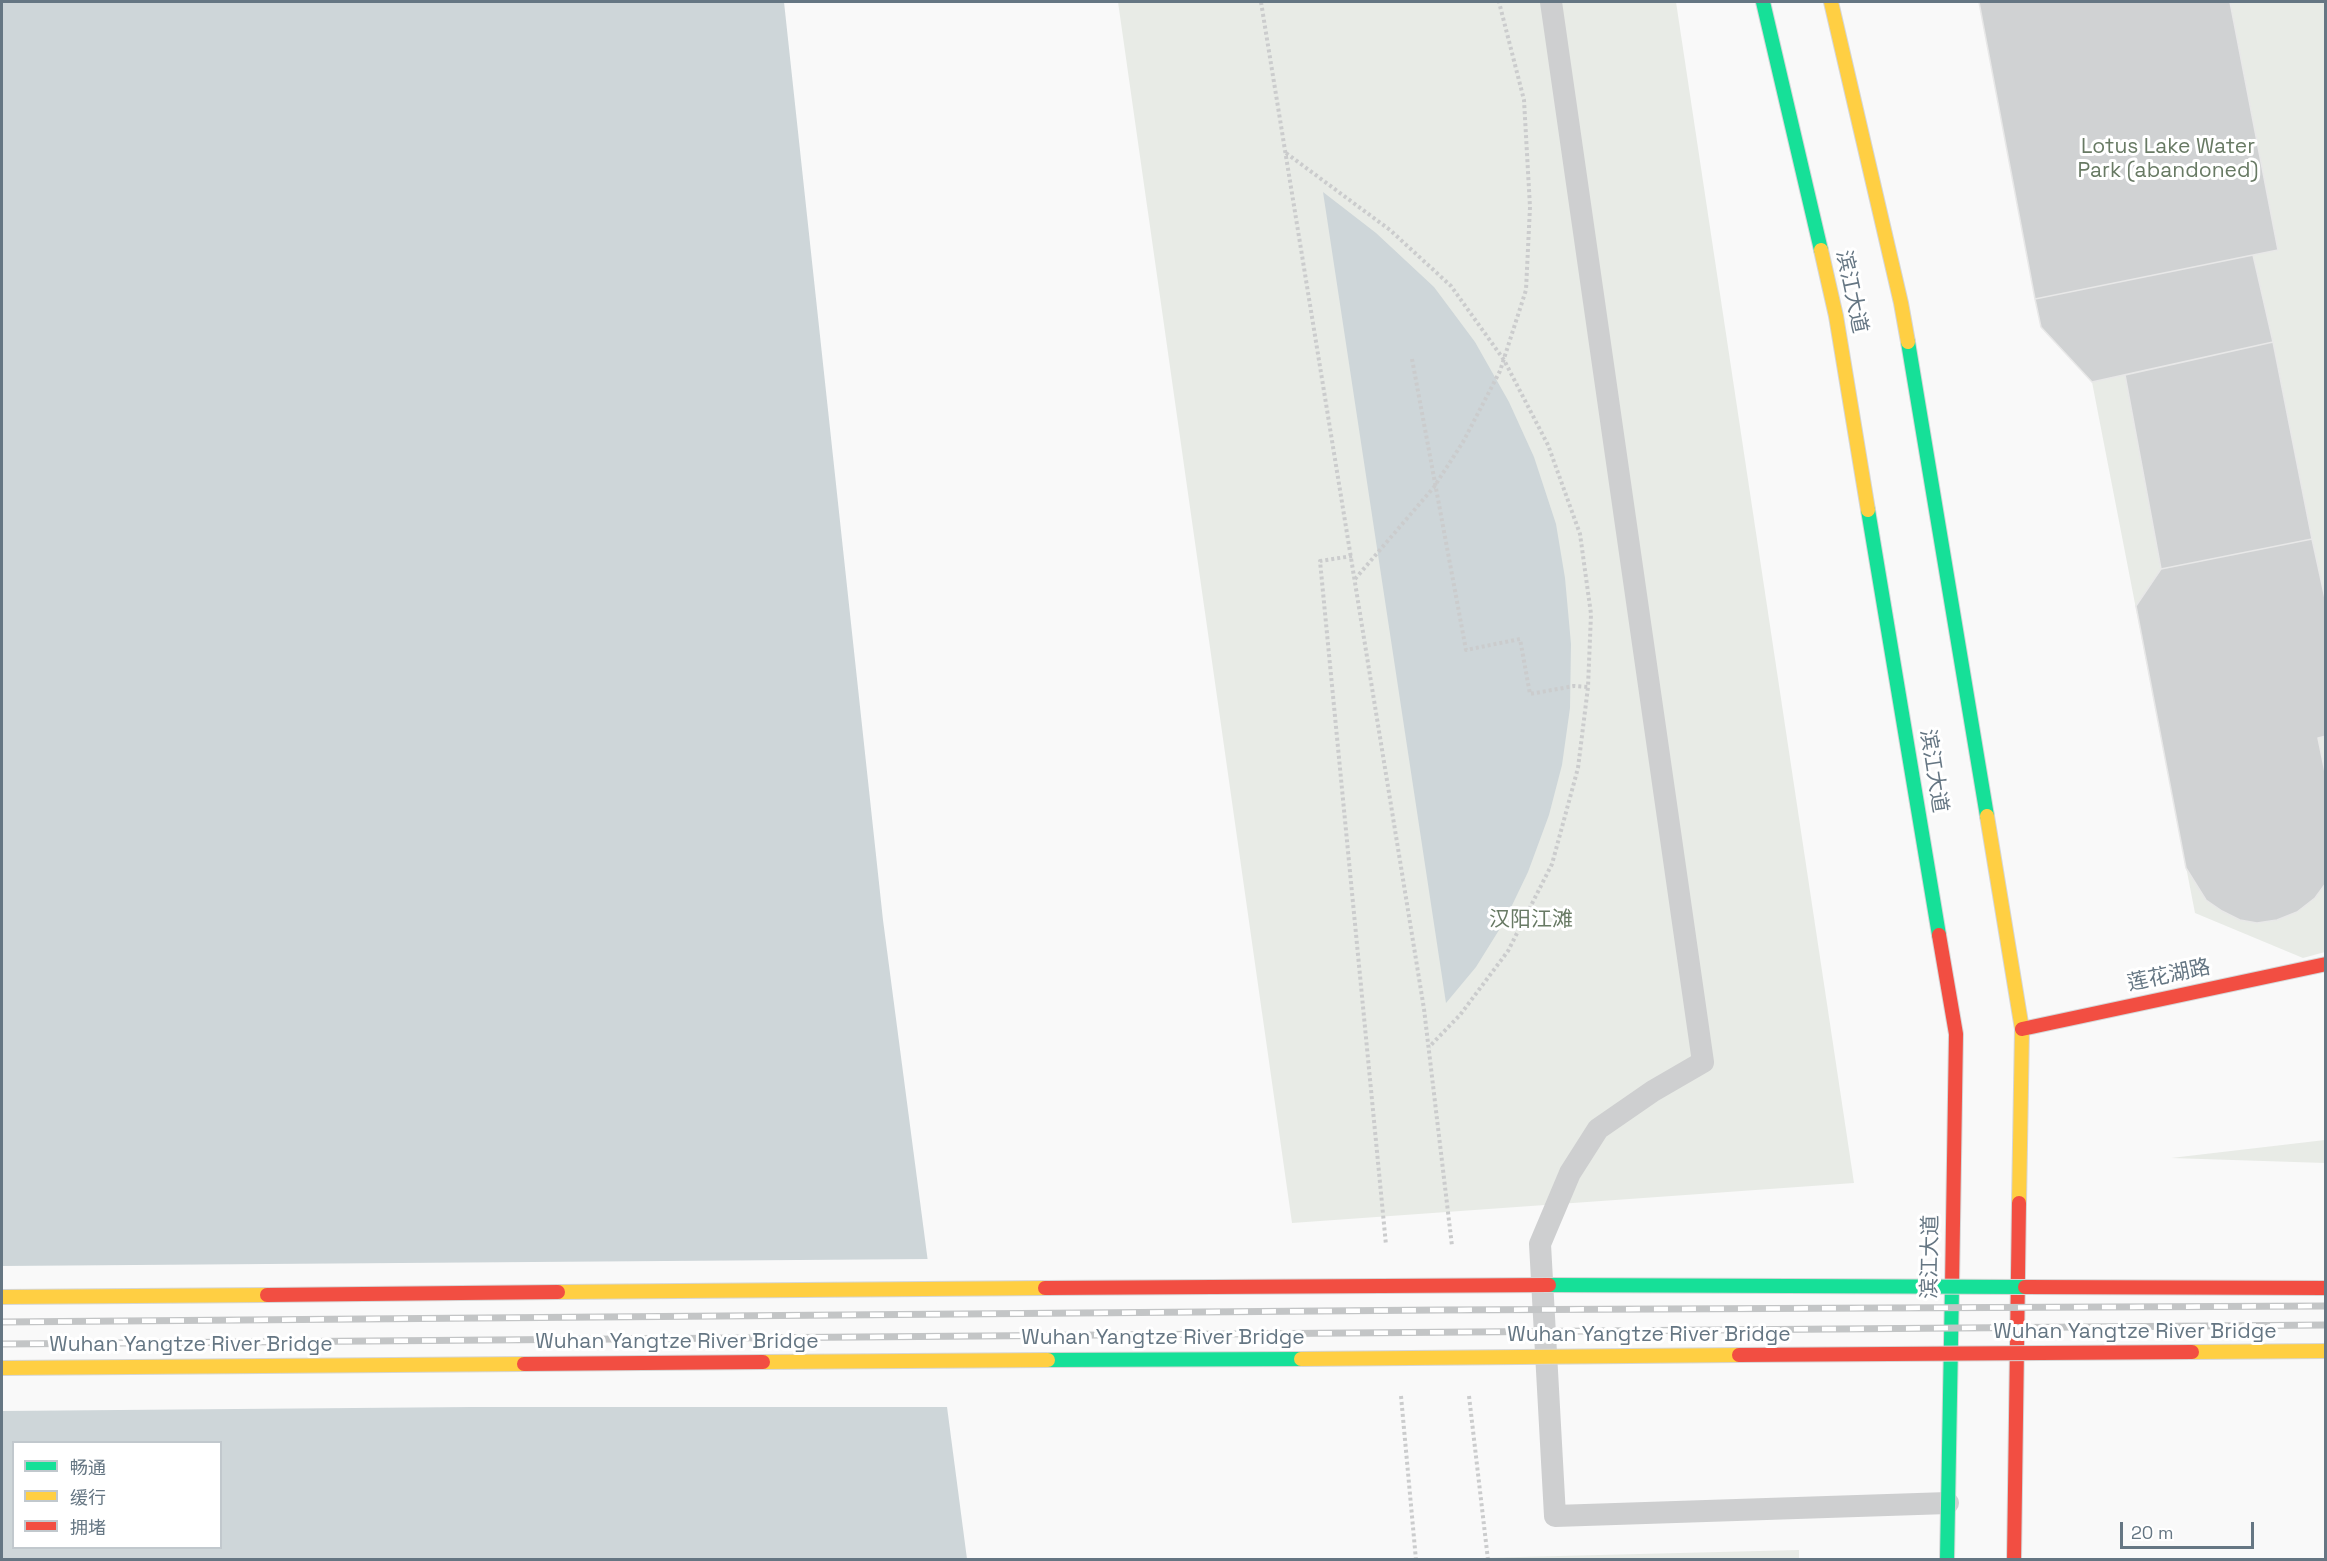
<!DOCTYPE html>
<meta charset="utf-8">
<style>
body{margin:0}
#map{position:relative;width:2327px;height:1561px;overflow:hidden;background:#f9f9f9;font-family:"Space Grotesk","Noto Sans SC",sans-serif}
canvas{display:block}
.frame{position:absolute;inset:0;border:3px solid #657683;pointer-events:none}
.legend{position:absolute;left:12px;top:1441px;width:210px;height:108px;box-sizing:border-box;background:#fff;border:2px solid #c1c8cd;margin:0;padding:8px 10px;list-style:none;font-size:18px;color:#657683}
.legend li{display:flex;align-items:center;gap:12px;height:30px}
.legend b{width:30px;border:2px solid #c1c8cd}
.scale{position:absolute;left:2120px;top:1522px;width:134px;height:27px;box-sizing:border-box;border:3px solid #657683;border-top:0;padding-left:8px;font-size:18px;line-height:21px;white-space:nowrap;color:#657683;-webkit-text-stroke:4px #fff;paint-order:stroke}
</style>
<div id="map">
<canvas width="2327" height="1561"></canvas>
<div class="frame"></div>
<ul class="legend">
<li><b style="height:8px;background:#16e098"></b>畅通</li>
<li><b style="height:8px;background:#ffcf43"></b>缓行</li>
<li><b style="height:8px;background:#f24e42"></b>拥堵</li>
</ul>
<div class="scale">20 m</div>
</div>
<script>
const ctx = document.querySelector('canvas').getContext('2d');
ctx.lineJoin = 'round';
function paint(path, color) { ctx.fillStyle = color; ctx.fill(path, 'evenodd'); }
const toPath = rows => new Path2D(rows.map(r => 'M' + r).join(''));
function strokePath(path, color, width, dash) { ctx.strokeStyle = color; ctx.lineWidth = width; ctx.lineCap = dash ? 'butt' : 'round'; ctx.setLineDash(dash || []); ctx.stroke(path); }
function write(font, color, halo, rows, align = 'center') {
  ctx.font = font + ' "Space Grotesk","Noto Sans SC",sans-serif'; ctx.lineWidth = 6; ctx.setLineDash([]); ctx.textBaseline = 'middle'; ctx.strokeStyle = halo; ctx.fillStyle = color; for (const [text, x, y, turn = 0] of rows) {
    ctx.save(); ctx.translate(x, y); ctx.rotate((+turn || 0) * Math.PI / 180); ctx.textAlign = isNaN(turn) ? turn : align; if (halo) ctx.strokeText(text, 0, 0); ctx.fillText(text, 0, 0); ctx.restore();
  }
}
const green = toPath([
 [1118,2,1676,2,1854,1183,1292,1223],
 [1979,2,2325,2,2325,952,2303,958,2195,913,2092,382,2041,327],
 [2325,1140,2325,1163,2171,1158],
 [1799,1550,1799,1560,1439,1559]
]);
const water = toPath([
 [2,2,784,2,883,920,967,1559,2,1560],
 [14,1442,220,1442,220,1548,14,1548],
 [1323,192,1376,233,1434,287,1475,342,1509,402,1534,457,1556,524,1565,578,1571,644,1570,708,1562,765,1549,815,1528,872,1504,922,1476,967,1446,1003]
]);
const pier = toPath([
 [931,1259,950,1407,471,1407,2,1411,2,1266]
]);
const building = toPath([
 [1979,2,2230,2,2278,250,2035,299,1979,2],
 [2253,255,2273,342,2092,382,2041,327,2035,299,2253,255],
 [2273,342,2312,539,2161,569,2125,375,2273,342],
 [2312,539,2326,603,2326,736,2318,738,2326,777,2326,883,2315,898,2297,912,2277,920,2257,923,2240,920,2222,911,2206,900,2186,868,2136,606,2161,569,2312,539]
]);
const path = toPath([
 [1261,2,1424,1009,1452,1246],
 [1286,153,1390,230,1451,286,1504,360,1548,445,1580,534,1591,614,1588,687,1578,768,1552,864,1508,951,1460,1015,1429,1047],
 [1412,359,1466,650,1520,639,1530,694,1574,686,1588,687],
 [1352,556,1320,561,1386,1245],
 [1355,579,1434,487,1463,442,1500,371,1526,290,1530,207,1524,100,1499,2],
 [1401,1396,1416,1560],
 [1469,1396,1488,1560]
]);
const lane = toPath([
 [1551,2,1703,1062,1653,1091,1598,1129,1570,1173,1540,1244,1555,1516,1948,1503]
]);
const fast = toPath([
 [1763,2,1821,250],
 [1908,342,1987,816],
 [1868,510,1939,935],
 [1947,1560,1952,1287]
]);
const slow = toPath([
 [1831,2,1901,303,1908,342],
 [1821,250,1836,316,1868,510],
 [1987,816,2022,1029,2019,1203]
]);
const jam = toPath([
 [1939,935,1956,1034,1952,1287],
 [2022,1029,2326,964],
 [2014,1560,2019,1203]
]);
const rail = toPath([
 [2,1322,1439,1310,2326,1306],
 [2,1344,2326,1325]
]);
const fastBridge = toPath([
 [1549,1285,2025,1287],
 [1048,1360,1301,1359]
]);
const slowBridge = toPath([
 [558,1292,1045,1288],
 [2,1297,267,1295],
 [2192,1352,2326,1351],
 [1301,1359,1739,1355],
 [763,1362,1048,1360],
 [2,1368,524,1364]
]);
const jamBridge = toPath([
 [2025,1287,2326,1288],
 [1045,1288,1549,1285],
 [267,1295,558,1292],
 [1739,1355,2192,1352],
 [524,1364,763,1362]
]);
const parkNames = [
 ["Lotus Lake Water",2168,147],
 ["Park (abandoned)",2168,171],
 ["汉阳江滩",1531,920]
];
const streetNames = [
 ["滨江大道",1851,292,78],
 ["滨江大道",1933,771,81],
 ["莲花湖路",2169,976,-12],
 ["滨江大道",1931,1257,-89],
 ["Wuhan Yangtze River Bridge",2135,1332],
 ["Wuhan Yangtze River Bridge",1649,1335],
 ["Wuhan Yangtze River Bridge",1163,1338],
 ["Wuhan Yangtze River Bridge",677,1342],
 ["Wuhan Yangtze River Bridge",191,1345]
];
paint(green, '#e8ebe6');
paint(water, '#ced6d9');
paint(pier, '#f9f9f9');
paint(building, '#d0d2d3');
strokePath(building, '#e8e8e8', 1.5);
strokePath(fast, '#d5d6d7', 16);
strokePath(slow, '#d5d6d7', 16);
strokePath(jam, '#d5d6d7', 16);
strokePath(path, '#cbcccd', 4, [3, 3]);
strokePath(lane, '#cecfd0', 22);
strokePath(fast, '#16e098', 14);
strokePath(slow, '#ffcf43', 14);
strokePath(jam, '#f24e42', 14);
strokePath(rail, '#c3c5c6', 7);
strokePath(rail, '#fff', 4.5, [14]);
strokePath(fastBridge, '#d5d6d6', 16, []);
strokePath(slowBridge, '#d5d6d6', 16, []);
strokePath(jamBridge, '#d5d6d6', 16, []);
strokePath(fastBridge, '#16e098', 14);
strokePath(slowBridge, '#ffcf43', 14);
strokePath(jamBridge, '#f24e42', 14);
write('21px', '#687a64', '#fff', parkNames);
write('21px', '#657683', '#fff', streetNames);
</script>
